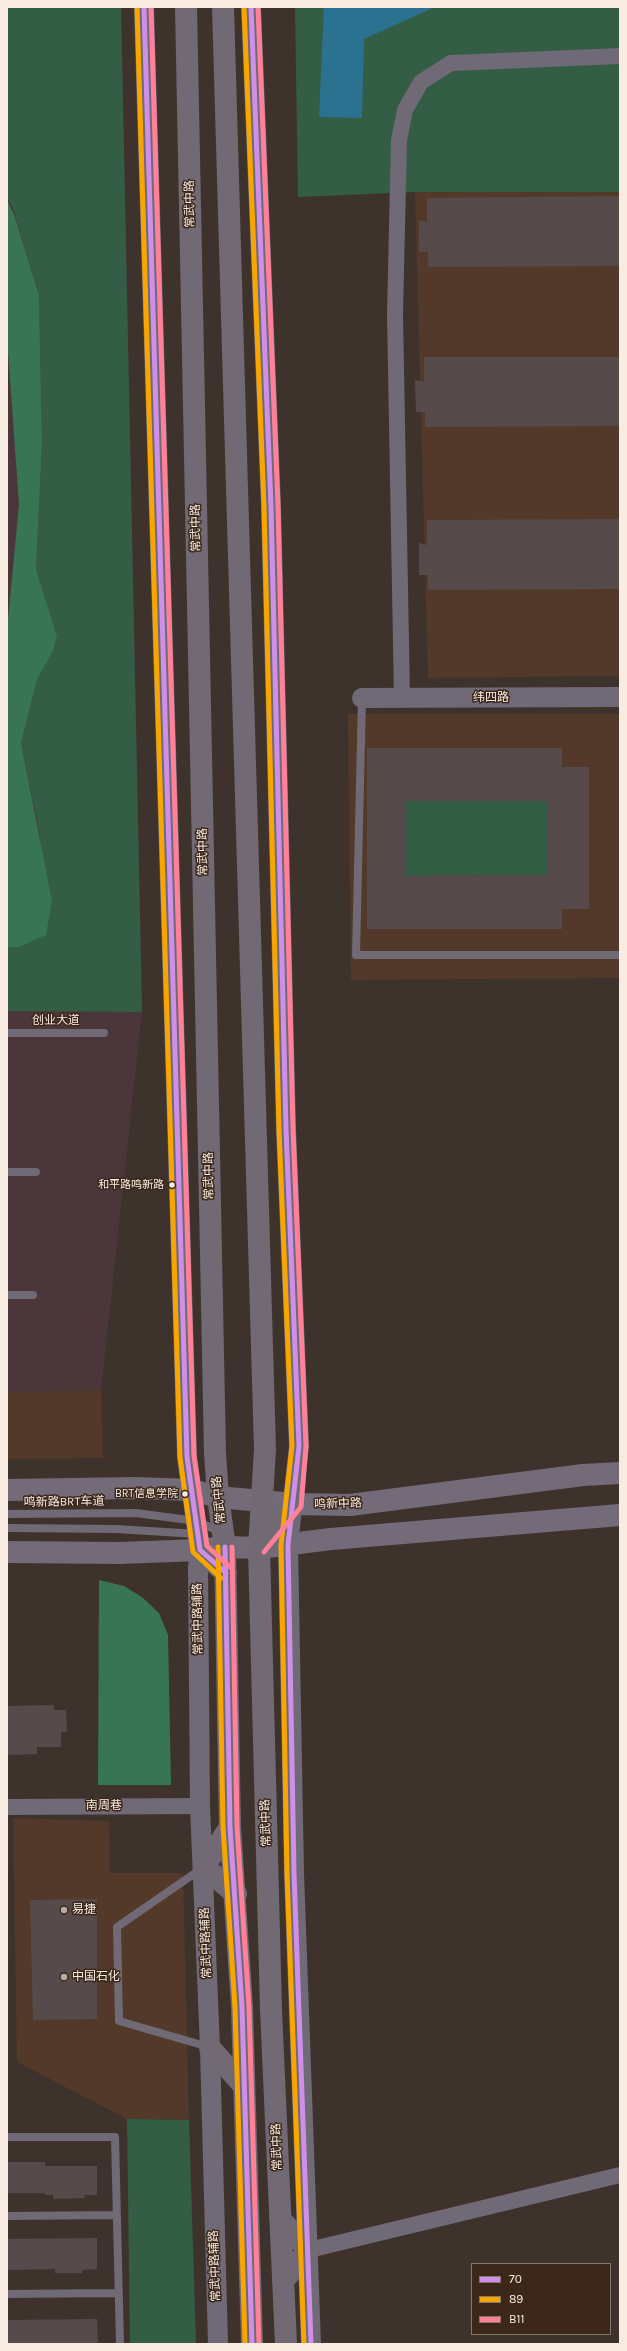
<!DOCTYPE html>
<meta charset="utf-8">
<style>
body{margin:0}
#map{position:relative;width:627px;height:2351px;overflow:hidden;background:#3e332c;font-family:Karla,sans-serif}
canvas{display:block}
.frame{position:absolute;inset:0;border:8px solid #f8ebe2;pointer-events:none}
.legend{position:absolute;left:471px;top:2263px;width:140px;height:72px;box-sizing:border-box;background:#3c281a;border:1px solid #87766a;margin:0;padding:5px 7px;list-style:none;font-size:12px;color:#f8ebe2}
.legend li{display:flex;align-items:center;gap:8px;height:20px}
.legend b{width:20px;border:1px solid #87766a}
</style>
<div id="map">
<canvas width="627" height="2351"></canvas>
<div class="frame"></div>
<ul class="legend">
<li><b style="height:5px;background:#ce8fe9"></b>70</li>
<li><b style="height:5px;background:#f7a600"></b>89</li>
<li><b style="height:5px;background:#ff8098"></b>B11</li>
</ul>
</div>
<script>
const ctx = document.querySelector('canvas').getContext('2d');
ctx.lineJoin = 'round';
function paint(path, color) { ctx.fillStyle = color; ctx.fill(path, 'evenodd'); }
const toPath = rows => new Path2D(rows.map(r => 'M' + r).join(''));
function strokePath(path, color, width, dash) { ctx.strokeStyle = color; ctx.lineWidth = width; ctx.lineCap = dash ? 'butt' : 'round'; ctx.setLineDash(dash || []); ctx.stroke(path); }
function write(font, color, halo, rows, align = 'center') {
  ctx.font = font + ' Karla,"Noto Sans SC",sans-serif'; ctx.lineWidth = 3; ctx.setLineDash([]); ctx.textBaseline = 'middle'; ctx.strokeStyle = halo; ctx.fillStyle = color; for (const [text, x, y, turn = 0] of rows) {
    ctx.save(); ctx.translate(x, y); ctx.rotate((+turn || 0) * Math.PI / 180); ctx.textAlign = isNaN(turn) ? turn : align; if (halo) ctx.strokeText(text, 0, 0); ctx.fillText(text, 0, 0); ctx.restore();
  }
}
const built = toPath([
 [415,192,620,192,620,676,428,678],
 [348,714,620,714,620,978,351,980],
 [101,1390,103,1458,7,1459,7,1392],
 [13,1818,109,1821,110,1873,183,1873,189,2120,127,2119,17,2062]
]);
const education = toPath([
 [7,7,121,7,142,1012,101,1390,7,1392]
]);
const green = toPath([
 [7,7,121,7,142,1012,7,1011,7,947,19,947,42,855,39,830,21,743,37,680,53,651,57,636,36,569,42,444,39,295,13,208,7,197],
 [295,7,620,7,620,192,415,192,298,197],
 [405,801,547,801,547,875,405,876],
 [127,2119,189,2120,196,2344,130,2344]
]);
const forest = toPath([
 [7,200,14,214,39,295,42,444,36,569,57,636,53,651,37,680,21,743,52,901,46,935,19,947,7,947,7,630,19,504,7,338],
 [99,1580,124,1586,143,1598,159,1613,168,1635,171,1785,98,1785]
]);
const water = toPath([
 [324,7,435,7,364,39,362,118,319,117]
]);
const building = toPath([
 [620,196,620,266,428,267,428,252,419,252,419,220,427,222,427,198],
 [424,357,620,357,620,426,425,427,425,412,416,412,415,380,424,382],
 [620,519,620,589,428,590,428,575,419,575,419,543,427,545,427,520],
 [367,748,562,748,562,767,589,767,589,909,562,909,562,929,367,929],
 [405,801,547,801,547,875,405,876],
 [54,1705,54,1710,66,1710,67,1732,61,1732,61,1747,37,1747,37,1754,7,1755,7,1706],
 [97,1899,97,2019,33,2020,30,1900],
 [7,2162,45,2162,45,2166,97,2166,97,2195,84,2195,85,2198,53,2199,53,2195,45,2195,45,2193,7,2193],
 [97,2238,97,2269,82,2270,82,2273,55,2273,55,2269,7,2270,7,2239],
 [97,2319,98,2344,7,2344,7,2320]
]);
const service = toPath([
 [362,698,356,955,620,955],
 [7,1033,104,1033],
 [7,1172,36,1172],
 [7,1295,33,1295],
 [7,1514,136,1513,196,1521,221,1532],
 [7,1528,116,1529,198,1534],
 [201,1869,117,1927,119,2021,209,2047],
 [7,2137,115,2137,120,2344],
 [7,2216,117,2215],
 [7,2294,118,2293]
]);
const minor = toPath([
 [402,698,395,314,399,140,405,110,421,82,451,63,620,56],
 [7,1807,200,1806],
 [309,2250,620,2175]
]);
const tertiary = toPath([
 [144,7,187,1457,200,1550,198,1567,200,1806,210,2048,218,2344],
 [251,7,271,506,286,1129,299,1446,288,1545,294,1873,311,2344],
 [362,698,620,697]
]);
const secondary = toPath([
 [7,1490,135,1488,192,1490,218,1497,294,1504,350,1505,583,1475,620,1473],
 [7,1552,120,1553,200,1550,225,1547,259,1548,331,1539,620,1515]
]);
const primary = toPath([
 [186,7,215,1453,218,1497,225,1547,230,1827,242,2007,252,2344],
 [223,7,265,1449,259,1548,271,2010,286,2344],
 [259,1548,294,1504],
 [200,1550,226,1573],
 [230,1827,204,1867,236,1894],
 [210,2048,244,2086],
 [280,2219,309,2250,283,2281]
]);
const bus1 = toPath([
 [144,7,187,1457,200,1550,226,1573],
 [251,7,271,506,286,1129,299,1446,288,1545,294,1873,311,2344],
 [225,1547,230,1827,242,2007,252,2344]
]);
const bus2 = toPath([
 [137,7,180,1457,193,1552,221,1578],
 [244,7,264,506,279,1129,292,1446,281,1545,287,1873,304,2344],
 [218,1547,223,1827,235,2007,245,2344]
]);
const bus3 = toPath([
 [151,7,194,1456,207,1546,231,1568],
 [258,7,278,506,293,1129,306,1446,301,1507,264,1552],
 [232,1547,237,1827,249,2007,259,2344]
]);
const markers = [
 [172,1185,3.5,"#f8ebe2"],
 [185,1494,3.5,"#f8ebe2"],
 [64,1910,4,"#b7aba2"],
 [64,1977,4,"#b7aba2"]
];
const busNames = [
 ["和平路鸣新路",164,1185],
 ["BRT信息学院",178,1494]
];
const streetNames = [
 ["常武中路",190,204,-91],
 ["常武中路",196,528,-91],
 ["纬四路",491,698],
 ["常武中路",203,852,-91],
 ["创业大道",56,1021],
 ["常武中路",209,1176,-91],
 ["常武中路",219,1500,-96],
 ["鸣新路BRT车道",64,1502,-1],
 ["鸣新中路",338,1504,-2],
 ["常武中路辅路",198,1619,-91],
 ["南周巷",104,1806],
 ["常武中路",266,1823,-92],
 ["常武中路辅路",206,1943,-92],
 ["常武中路",277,2147,-92],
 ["常武中路辅路",215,2266,-92]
];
const poiNames = [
 ["易捷",72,1910],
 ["中国石化",72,1977]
];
paint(built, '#523929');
paint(education, '#4b373a');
paint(green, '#345d45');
paint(forest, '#387554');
paint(water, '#2b7291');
paint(building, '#564b4a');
strokePath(service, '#706976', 8);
strokePath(minor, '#706976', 16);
strokePath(tertiary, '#706976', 20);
strokePath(secondary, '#736b77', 22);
strokePath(primary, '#716973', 22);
strokePath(bus1, '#ce8fe9', 5);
strokePath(bus2, '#f7a600', 5);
strokePath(bus3, '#ff8098', 5);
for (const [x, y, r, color] of markers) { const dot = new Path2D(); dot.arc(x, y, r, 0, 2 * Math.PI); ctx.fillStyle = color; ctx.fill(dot); strokePath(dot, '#3c281a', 1.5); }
write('11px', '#f8ebe2', '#3c281a', busNames, 'right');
write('12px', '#f8ebe2', '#3c281a', streetNames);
write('12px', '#f8ebe2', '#3c281a', poiNames, 'left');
</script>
